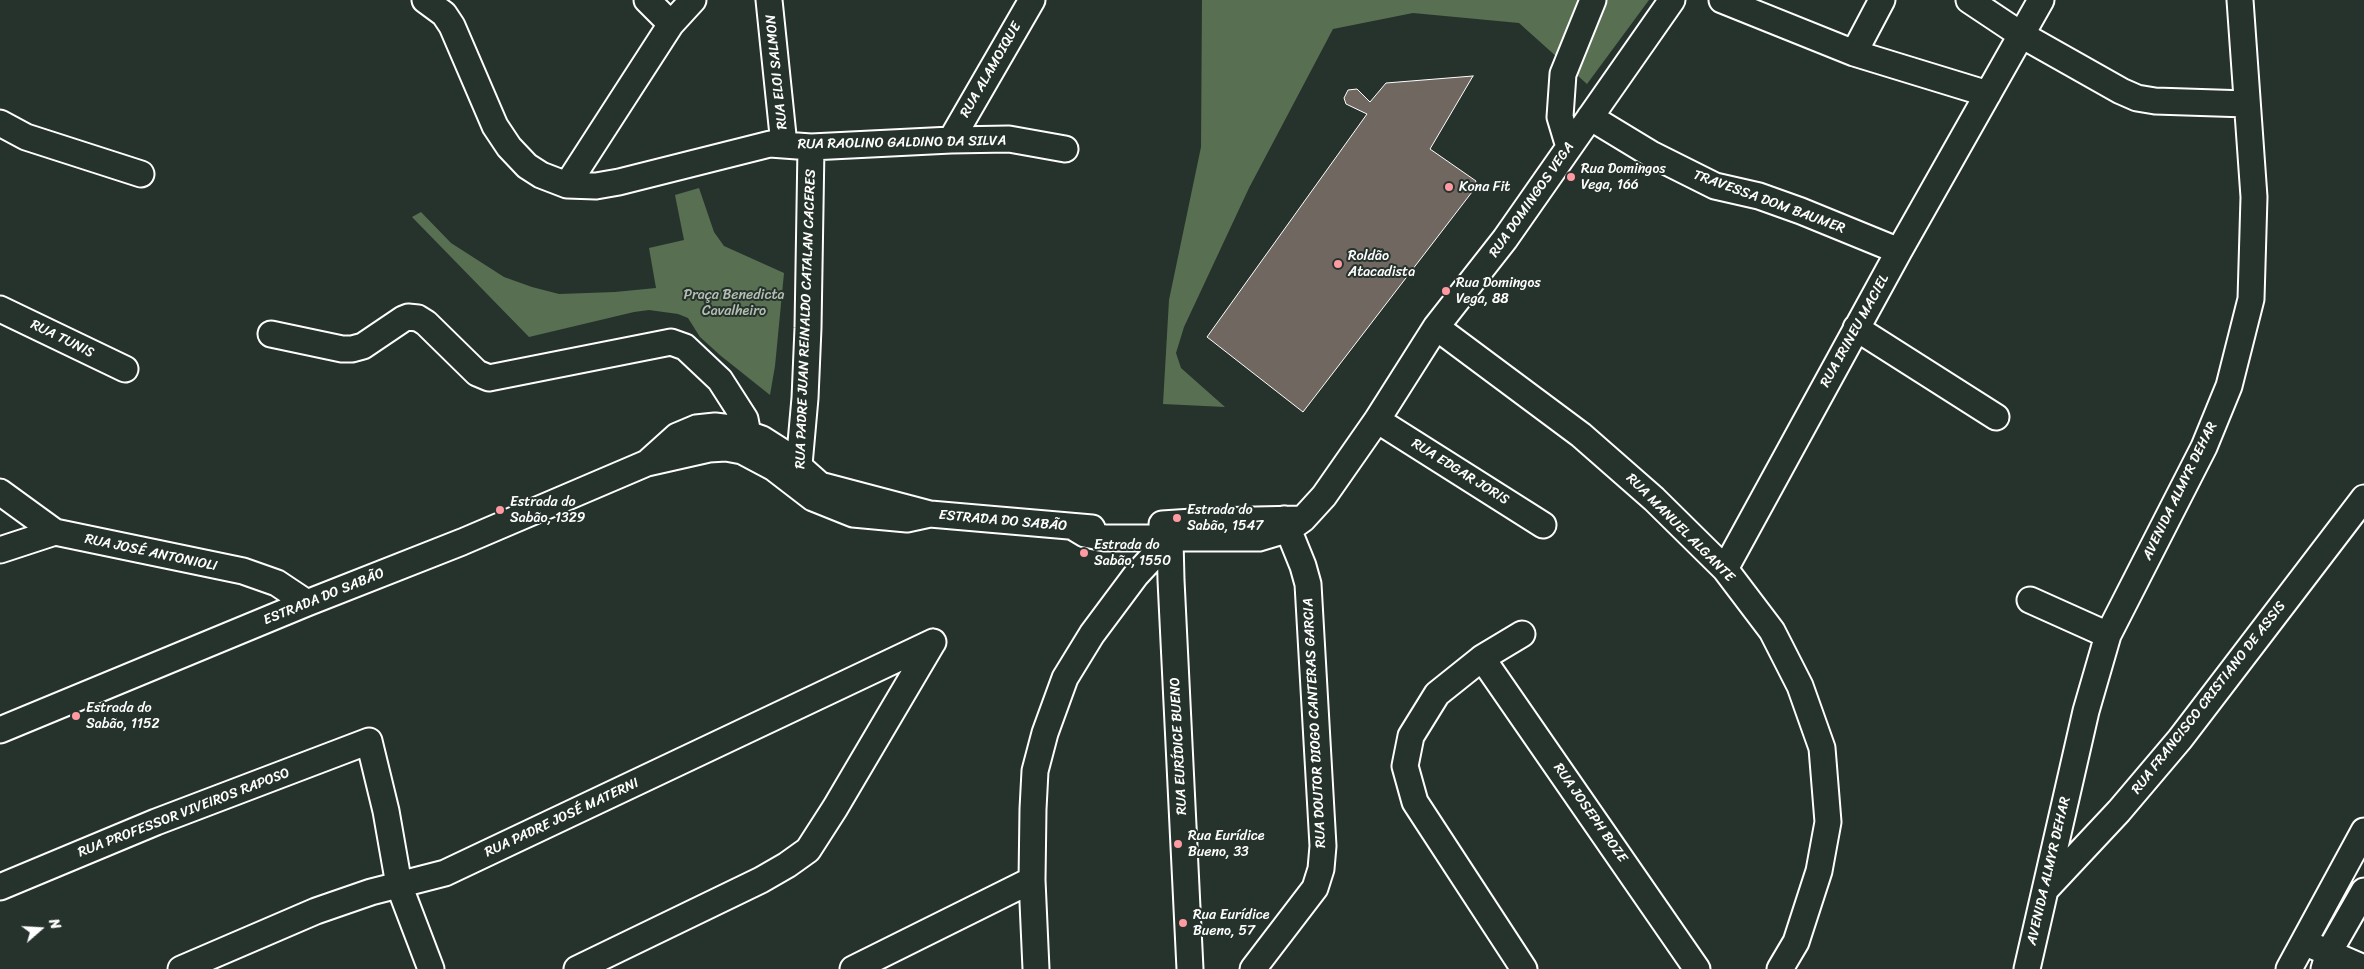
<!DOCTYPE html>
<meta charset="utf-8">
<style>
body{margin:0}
#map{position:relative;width:2364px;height:969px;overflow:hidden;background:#26332d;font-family:Sriracha,sans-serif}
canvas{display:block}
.north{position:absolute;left:15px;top:904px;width:50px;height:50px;-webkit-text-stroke:4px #26332d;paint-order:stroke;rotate:71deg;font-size:14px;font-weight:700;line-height:20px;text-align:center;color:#fff}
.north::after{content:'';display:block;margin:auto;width:18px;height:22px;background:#fff;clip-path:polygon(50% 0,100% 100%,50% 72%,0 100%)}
</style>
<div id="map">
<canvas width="2364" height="969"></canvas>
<div class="north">N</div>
</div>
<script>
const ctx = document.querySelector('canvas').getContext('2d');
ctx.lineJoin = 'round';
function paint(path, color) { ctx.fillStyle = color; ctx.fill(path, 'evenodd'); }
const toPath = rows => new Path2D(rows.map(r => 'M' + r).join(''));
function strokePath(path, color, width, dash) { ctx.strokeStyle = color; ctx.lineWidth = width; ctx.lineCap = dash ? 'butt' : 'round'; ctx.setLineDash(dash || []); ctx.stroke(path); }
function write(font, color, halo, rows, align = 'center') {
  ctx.font = font + ' Sriracha,sans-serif'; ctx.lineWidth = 4; ctx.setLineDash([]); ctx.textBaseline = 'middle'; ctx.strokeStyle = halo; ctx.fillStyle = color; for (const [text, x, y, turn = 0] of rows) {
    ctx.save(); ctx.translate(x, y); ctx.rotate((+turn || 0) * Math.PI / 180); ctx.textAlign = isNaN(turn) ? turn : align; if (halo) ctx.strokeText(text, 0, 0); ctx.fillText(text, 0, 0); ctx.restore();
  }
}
const green = toPath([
 [1202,0,1649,0,1587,84,1519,23,1413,13,1333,29,1249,188,1184,327,1176,353,1181,368,1225,407,1163,404,1169,300,1201,147],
 [699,188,714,232,724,246,784,273,775,366,770,395,721,356,700,337,688,318,678,314,649,310,634,312,529,337,412,217,421,212,451,243,504,277,532,287,559,294,615,292,656,288,649,248,684,240,675,195]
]);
const building = toPath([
 [1473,76,1430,149,1476,181,1472,192,1303,412,1207,337,1367,114,1346,104,1344,98,1348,90,1357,89,1370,102,1386,83,1473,76]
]);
const minor = toPath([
 [425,0,444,14,452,26,495,126,509,147,527,166,541,175,567,185,596,186,619,182,770,144,811,147,951,140,1009,139,1065,149],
 [647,0,671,24],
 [769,0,784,145],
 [1722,0,1854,53,1988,94],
 [1969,0,2020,34,2121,91,2137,98,2155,101,2247,104],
 [1854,53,1882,0],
 [1590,117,1651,154,1715,186,1759,196,1801,211,1899,251],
 [0,123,26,137,141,174],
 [951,140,1032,0],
 [1569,147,1560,117,1563,74,1593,0],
 [567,185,671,24,693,0],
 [0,309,125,369],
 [1436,327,1581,435,1654,499,1725,569,1772,631,1800,686,1822,748,1828,822,1819,871,1796,942,1780,969],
 [1856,328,1996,417],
 [271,334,342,349,352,349,363,346,403,319,408,317,418,318,426,323,477,373,489,378,671,342,685,347,720,380,745,419,748,434],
 [1377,420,1543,525],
 [647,463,677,436,696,428,715,426,731,428,762,439,784,453,820,485,930,514,1092,528],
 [801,477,799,465,805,398,808,328,811,147],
 [0,492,55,532,243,571,277,583,307,603],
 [1162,524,1208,521,1302,519],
 [1075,528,1085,534,1105,538,1259,538,1289,529,1303,519,1324,496,1377,420,1436,327,1505,239,1672,0],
 [1170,539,1171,580,1190,969],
 [0,550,55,532],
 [1725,569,1899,251,2041,0],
 [2030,600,2108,635],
 [1522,634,1482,658,1437,694,1411,736,1405,766,1415,802,1524,969],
 [1482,658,1697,969],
 [0,730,307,603,462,542,647,463,709,449,726,448,742,451,774,468,813,498,853,514,907,519,930,514],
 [0,887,156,822,369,741,386,811,399,885,431,969],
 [2046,889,2119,811,2180,739,2364,498],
 [2313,946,2364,968],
 [181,969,316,911,371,892,445,873,933,642],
 [577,969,761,880,787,865,808,850,835,808,933,642],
 [853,969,1032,880],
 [1036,969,1032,880,1033,809,1035,771,1045,733,1065,678,1092,634,1136,575,1176,532],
 [1253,969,1315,888,1321,869,1323,846,1308,584,1303,566,1284,519],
 [2027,969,2086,711,2108,635,2204,447,2229,386,2251,299,2254,197,2240,0],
 [2289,969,2364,831],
 [2324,969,2329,952,2364,891]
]);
const markers = [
 [1571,177,5,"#ff9aa2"],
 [1449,187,5,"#ff9aa2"],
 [1338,264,5,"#ff9aa2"],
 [1446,291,5,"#ff9aa2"],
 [500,510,5,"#ff9aa2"],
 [1177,518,5,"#ff9aa2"],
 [1084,553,5,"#ff9aa2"],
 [76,716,5,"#ff9aa2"],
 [1178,844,5,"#ff9aa2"],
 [1183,923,5,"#ff9aa2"]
];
const streetNames = [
 ["RUA ALAMOIQUE",991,70,-60],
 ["RUA ELOI SALMON",777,72,-96],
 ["RUA RAOLINO GALDINO DA SILVA",902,143,-1],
 ["RUA DOMINGOS VEGA",1532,200,-55],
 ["TRAVESSA DOM BAUMER",1769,202,20],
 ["RUA PADRE JUAN REINALDO CATALAN CACERES",806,319,-88],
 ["RUA IRINEU MACIEL",1855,331,-61],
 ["RUA TUNIS",62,339,26],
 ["RUA EDGAR JORIS",1460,472,32],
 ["AVENIDA ALMYR DEHAR",2180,491,-64],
 ["ESTRADA DO SABÃO",1003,521,5],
 ["RUA MANUEL ALGANTE",1680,528,45],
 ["RUA JOSÉ ANTONIOLI",151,553,12],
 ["ESTRADA DO SABÃO",324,597,-22],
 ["RUA FRANCISCO CRISTIANO DE ASSIS",2209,698,-52],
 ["RUA DOUTOR DIOGO CANTERAS GARCIA",1315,723,-93],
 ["RUA EURÍDICE BUENO",1179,746,-93],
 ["RUA PROFESSOR VIVEIROS RAPOSO",184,813,-21],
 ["RUA JOSEPH BOZE",1590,813,55],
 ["RUA PADRE JOSÉ MATERNI",562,818,-25],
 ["AVENIDA ALMYR DEHAR",2049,871,-77]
];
const poiNames = [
 ["Rua Domingos",1581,169],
 ["Vega, 166",1581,185],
 ["Kona Fit",1459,187],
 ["Roldão",1348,256],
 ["Atacadista",1348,272],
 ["Rua Domingos",1456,283],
 ["Vega, 88",1456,299],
 ["Estrada do",510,502],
 ["Sabão, 1329",510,518],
 ["Estrada do",1187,510],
 ["Sabão, 1547",1187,526],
 ["Estrada do",1094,545],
 ["Sabão, 1550",1094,561],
 ["Estrada do",86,708],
 ["Sabão, 1152",86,724],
 ["Rua Eurídice",1188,836],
 ["Bueno, 33",1188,852],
 ["Rua Eurídice",1193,915],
 ["Bueno, 57",1193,931]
];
const parkNames = [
 ["Praça Benedicta",734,295],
 ["Cavalheiro",734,311]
];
paint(green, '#596f52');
paint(building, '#706860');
strokePath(building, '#fff', 1);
strokePath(minor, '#fff', 29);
strokePath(minor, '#26332d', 25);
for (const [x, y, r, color] of markers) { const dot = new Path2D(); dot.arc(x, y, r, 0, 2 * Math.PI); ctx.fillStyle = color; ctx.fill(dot); strokePath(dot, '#26332d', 2); }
write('14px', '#fff', '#26332d', streetNames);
write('14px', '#fff', '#26332d', poiNames, 'left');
write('14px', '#b4beb1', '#26332d', parkNames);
</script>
